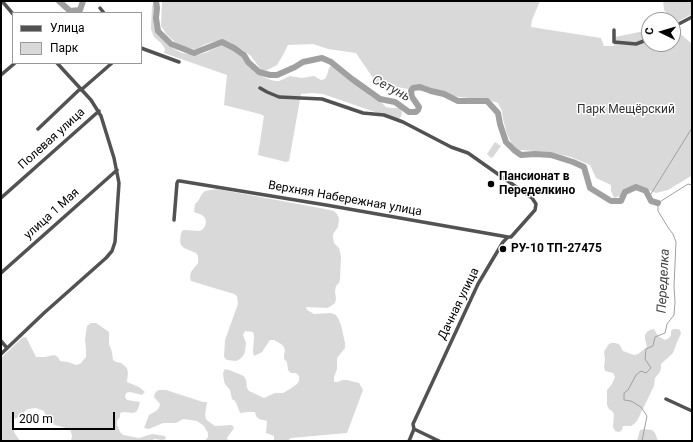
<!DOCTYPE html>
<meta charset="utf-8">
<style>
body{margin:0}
#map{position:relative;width:693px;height:442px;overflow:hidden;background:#fff;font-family:Roboto,sans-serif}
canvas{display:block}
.frame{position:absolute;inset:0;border:2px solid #000;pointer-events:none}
.legend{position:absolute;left:12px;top:12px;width:130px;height:52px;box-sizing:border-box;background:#fff;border:1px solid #999;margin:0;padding:5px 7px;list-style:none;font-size:12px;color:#000}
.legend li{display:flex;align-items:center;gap:8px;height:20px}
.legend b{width:20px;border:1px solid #999}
.north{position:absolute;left:641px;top:12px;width:40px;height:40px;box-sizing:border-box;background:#fff;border:1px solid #999;border-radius:50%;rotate:275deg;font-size:11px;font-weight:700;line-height:16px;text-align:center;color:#000}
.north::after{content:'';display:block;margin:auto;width:14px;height:18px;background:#000;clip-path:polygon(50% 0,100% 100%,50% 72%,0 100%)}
.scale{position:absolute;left:12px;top:412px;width:103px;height:18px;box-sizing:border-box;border:2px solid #000;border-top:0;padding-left:5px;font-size:12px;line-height:14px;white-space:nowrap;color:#000;-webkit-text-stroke:3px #fff;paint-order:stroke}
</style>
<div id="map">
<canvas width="693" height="442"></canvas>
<div class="frame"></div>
<ul class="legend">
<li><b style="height:5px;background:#525252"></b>Улица</li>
<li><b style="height:11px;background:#d9d9d9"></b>Парк</li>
</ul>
<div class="north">С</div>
<div class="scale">200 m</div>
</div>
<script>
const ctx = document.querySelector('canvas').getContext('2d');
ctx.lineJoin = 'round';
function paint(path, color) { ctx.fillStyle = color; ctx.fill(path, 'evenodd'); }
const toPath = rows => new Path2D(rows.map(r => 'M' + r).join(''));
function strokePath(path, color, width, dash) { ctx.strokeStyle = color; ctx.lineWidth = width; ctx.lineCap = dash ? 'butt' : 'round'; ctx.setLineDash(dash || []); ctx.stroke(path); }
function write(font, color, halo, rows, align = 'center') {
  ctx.font = font + ' Roboto,sans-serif'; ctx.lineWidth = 3; ctx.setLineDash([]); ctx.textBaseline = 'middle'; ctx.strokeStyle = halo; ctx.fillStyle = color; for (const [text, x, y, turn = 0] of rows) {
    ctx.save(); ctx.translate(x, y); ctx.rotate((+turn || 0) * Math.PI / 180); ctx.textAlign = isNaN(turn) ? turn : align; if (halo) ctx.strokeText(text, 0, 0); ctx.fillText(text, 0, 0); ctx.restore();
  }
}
const green = toPath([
 [162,1,540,1,532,20,531,27,601,38,604,46,614,46,615,37,649,30,649,44,673,44,673,29,675,29,692,44,692,173,691,176,668,190,656,193,638,186,625,190,620,196,614,198,611,191,611,185,596,178,590,165,571,157,549,152,520,150,513,146,507,134,503,119,502,111,498,103,488,100,460,97,377,84,356,53,328,49,313,44,288,45,283,55,277,65,267,70,262,71,251,56,243,50,229,42,216,41,206,44,196,49,185,48,176,43,167,35,161,26],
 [663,1,692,1,692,14,675,23,664,10],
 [154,3,155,24,157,31,168,45,174,49,182,53,197,55,205,53,222,45,226,45,240,52,254,72,268,79,275,81,279,81,290,76,302,78,314,76,321,80,325,79,327,75,329,68,331,65,335,66,353,82,373,98,380,101,386,107,390,108,397,108,401,109,402,113,401,117,398,119,395,119,323,94,312,93,301,94,289,161,286,162,258,155,264,116,260,114,224,105,227,75,164,53,165,49,161,43,154,37,151,29,152,6],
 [495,142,501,146,493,157,491,158,487,154],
 [217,189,320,208,334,211,337,214,339,218,338,227,333,234,333,238,334,243,339,248,341,257,340,279,339,283,336,286,335,291,336,299,335,303,331,306,327,308,306,307,307,310,314,314,331,313,336,315,338,318,341,325,345,343,345,348,337,358,337,369,334,377,334,382,338,382,342,380,347,380,359,383,363,390,347,433,291,438,287,441,274,441,274,436,266,433,267,421,259,419,256,416,255,412,248,412,240,413,237,405,235,401,232,399,230,390,225,384,224,381,223,373,225,369,229,370,244,376,246,380,247,388,249,391,264,398,275,393,283,393,290,389,297,384,299,381,299,376,296,373,291,373,288,370,287,362,284,359,284,355,285,351,284,347,281,344,274,340,270,340,262,352,254,356,253,352,254,336,253,332,245,331,243,335,246,343,245,352,243,356,240,359,236,361,227,360,224,357,225,340,238,304,237,296,234,294,191,281,190,277,191,272,198,263,198,256,196,253,184,248,181,245,180,241,181,233,183,230,200,231,203,229,205,226,206,222,205,218,202,215,194,212,195,204,198,201,202,194,205,191],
 [91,323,96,323,99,325,109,332,109,344,112,352,113,360,116,362,121,363,127,368,128,373,127,382,139,387,145,392,142,395,130,392,126,393,125,397,127,400,140,402,138,409,136,412,132,413,124,412,120,413,120,417,117,421,117,425,120,432,123,435,139,438,152,434,165,436,166,439,162,440,154,439,152,441,71,441,72,436,71,432,69,429,48,423,44,411,36,408,28,409,25,411,21,417,13,419,13,424,14,432,20,441,8,441,7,440,4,440,1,441,1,358,22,338,26,337,36,357,45,357,54,355,58,357,60,361,68,362,76,365,80,364,86,357,86,349,85,340,87,326],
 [654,329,658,336,665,340,669,338,671,335,671,331,673,329,677,329,680,330,681,334,677,342,673,353,661,364,661,368,660,372,655,378,654,386,637,421,634,424,631,426,623,426,622,430,619,432,615,431,613,427,614,414,612,411,609,409,607,405,607,390,612,384,615,377,613,373,605,371,604,367,605,360,604,352,608,345,611,343,615,343,619,344,623,351,634,355,638,354,647,347,645,339,645,335,647,332,650,330],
 [158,390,166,390,203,402,207,402,205,415,206,419,208,421,215,426,232,425,234,428,227,438,228,441,205,441,208,437,208,433,204,426,197,421,183,419,176,423,163,423,149,429,144,428,149,415,156,411,159,408,160,404,154,397,155,393],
 [644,429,652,430,655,433,658,441,637,441,640,430]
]);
const stream = toPath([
 [649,197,692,128],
 [642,441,647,416,641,407,631,401,624,400,624,393,628,390,636,375,641,371,646,373,651,368,645,359,646,349,653,346,655,337,665,333,667,324,674,315,675,302,674,286,676,242,673,234,669,229,658,211,658,203,688,184,692,185]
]);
const river = toPath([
 [59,1,70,11,80,10,83,1],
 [156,1,157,8,156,18,158,31,171,44,194,53,222,42,234,48,244,55,248,62,259,72,270,75,277,75,295,67,303,62,322,58,331,62,352,79,380,99,395,102,409,112,416,112,418,110,419,107,412,97,411,91,413,88,420,87,431,91,444,94,458,101,487,101,498,113,500,124,506,142,514,150,521,155,535,154,551,155,573,162,584,167,590,188,611,201,621,201,625,192,636,187,646,191,651,201,658,203]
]);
const street = toPath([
 [2,1,13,14],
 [100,8,104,13],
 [673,27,692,17],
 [614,30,614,42,636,44,649,39],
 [141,48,179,62],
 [1,75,15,63],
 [260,88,267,92,279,97,322,99,363,113,384,115,403,122,451,147,468,153,532,198,536,204,535,210,511,237,508,237,503,242,478,284,413,424,414,429],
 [81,90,112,63],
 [38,129,80,89],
 [1,198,99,111],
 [174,220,177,183,178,181,180,181,326,205,508,237],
 [1,273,117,170],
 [1,341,7,348],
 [1,354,44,313,106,258,112,251,115,242,119,183,114,158,101,116,91,100,57,63],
 [666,399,692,411],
 [414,429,439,441],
 [409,441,414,429]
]);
const markers = [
 [491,184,4,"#000"],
 [503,249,4,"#000"]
];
const parkNames = [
 ["Парк Мещёрский",626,110]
];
const streetNames = [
 ["Полевая улица",52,139,-42],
 ["Верхняя Набережная улица",345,199,10],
 ["улица 1 Мая",52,214,-42],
 ["Дачная улица",459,304,-64]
];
const poiNames = [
 ["Пансионат в",499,177],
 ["Переделкино",499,191],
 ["РУ-10 ТП-27475",511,249]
];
const waterNames = [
 ["Сетунь",391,89,28],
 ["Переделка",664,281,-87]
];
paint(green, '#d9d9d9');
strokePath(stream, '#a0a0a0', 1);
strokePath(river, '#a0a0a0', 6);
strokePath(street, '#525252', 3.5);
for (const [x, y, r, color] of markers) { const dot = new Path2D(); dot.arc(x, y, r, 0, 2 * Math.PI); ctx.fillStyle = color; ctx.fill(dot); strokePath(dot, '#fff', 1.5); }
write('12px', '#303030', '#fff', parkNames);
write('12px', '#000', '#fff', streetNames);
write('bold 12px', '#000', '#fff', poiNames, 'left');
write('italic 13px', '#414141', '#fff', waterNames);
</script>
